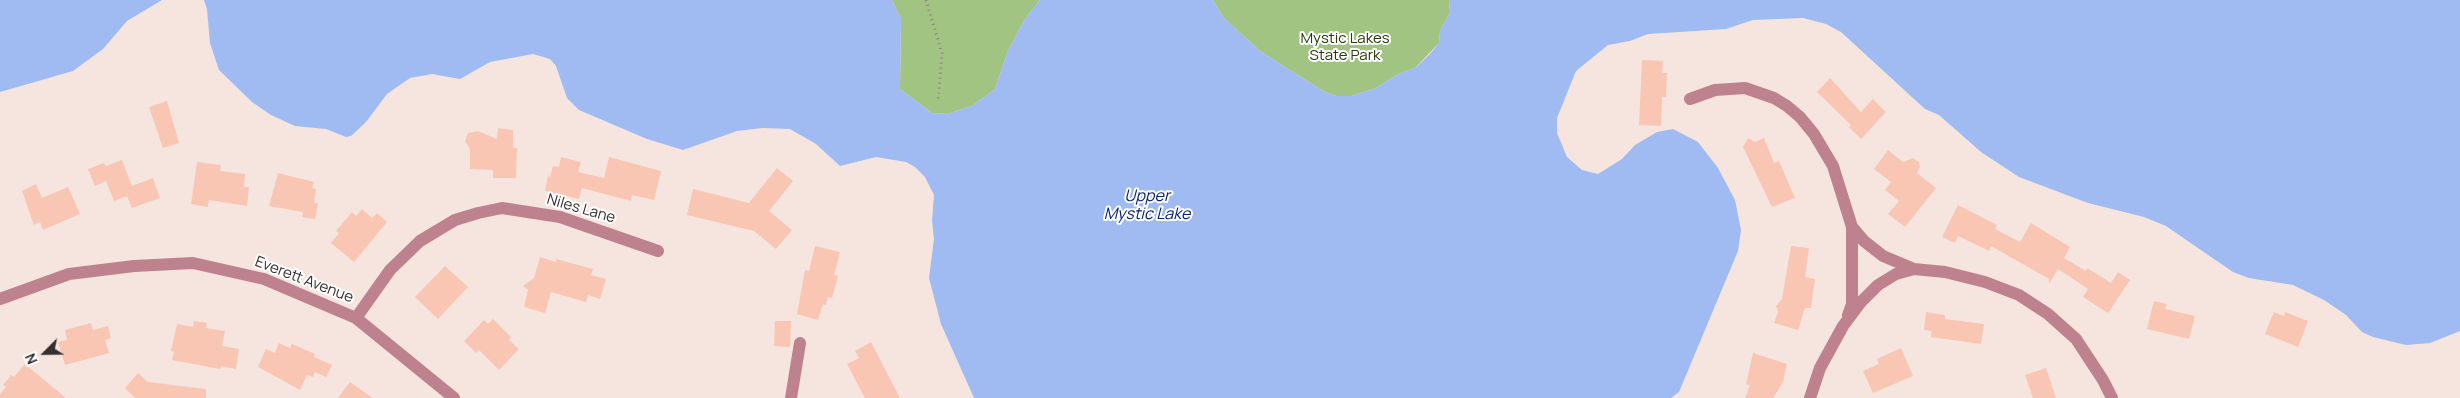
<!DOCTYPE html>
<style>
body{margin:0}
#map{position:relative;width:2460px;height:398px;overflow:hidden;background:#f6e5df;font-family:Manrope,sans-serif}
canvas{display:block}
.north{position:absolute;left:20px;top:328px;width:50px;height:50px;-webkit-text-stroke:4px #fff;paint-order:stroke;rotate:247deg;font-size:14px;font-weight:700;line-height:20px;text-align:center;color:#352f2d}
.north::after{content:'';display:block;margin:auto;width:18px;height:22px;background:#352f2d;clip-path:polygon(50% 0,100% 100%,50% 72%,0 100%)}
</style>
<div id="map">
<canvas width="2460" height="398"></canvas>
<div class="north">N</div>
</div>
<script>
const ctx = document.querySelector('canvas').getContext('2d');
ctx.lineJoin = 'round';
function paint(path, color) { ctx.fillStyle = color; ctx.fill(path, 'evenodd'); }
const toPath = rows => new Path2D(rows.map(r => 'M' + r).join(''));
function strokePath(path, color, width, dash) { ctx.strokeStyle = color; ctx.lineWidth = width; ctx.lineCap = dash ? 'butt' : 'round'; ctx.setLineDash(dash || []); ctx.stroke(path); }
function write(font, color, halo, rows, align = 'center') {
  ctx.font = font + ' Manrope,sans-serif'; ctx.lineWidth = 4; ctx.setLineDash([]); ctx.textBaseline = 'middle'; ctx.strokeStyle = halo; ctx.fillStyle = color; for (const [text, x, y, turn = 0] of rows) {
    ctx.save(); ctx.translate(x, y); ctx.rotate((+turn || 0) * Math.PI / 180); ctx.textAlign = isNaN(turn) ? turn : align; if (halo) ctx.strokeText(text, 0, 0); ctx.fillText(text, 0, 0); ctx.restore();
  }
}
const green = toPath([
 [892,0,1040,0,1025,19,1008,51,995,89,972,106,947,114,932,113,900,89,901,19],
 [1213,0,1449,0,1450,12,1440,31,1439,43,1415,68,1398,74,1376,88,1351,96,1337,96,1323,91,1260,51,1223,17]
]);
const water = toPath([
 [0,0,162,0,127,21,103,49,73,71,0,92],
 [204,0,892,0,901,19,900,89,932,113,947,114,972,106,995,89,1008,51,1025,19,1040,0,1213,0,1223,17,1260,51,1323,91,1337,96,1351,96,1376,88,1398,74,1415,68,1429,55,1439,43,1440,31,1450,12,1449,0,2460,0,2460,331,2430,343,2406,345,2373,337,2362,332,2346,315,2324,300,2293,285,2249,278,2233,272,2166,226,2144,217,2088,203,2019,177,1981,152,1939,115,1925,109,1841,32,1826,24,1803,18,1777,19,1753,20,1726,29,1648,34,1630,41,1608,45,1576,71,1557,118,1557,133,1567,157,1582,170,1598,174,1622,159,1635,145,1657,132,1673,129,1698,142,1718,168,1735,200,1741,230,1738,251,1679,392,1671,398,974,398,941,324,929,278,934,239,932,221,934,195,925,177,915,167,906,162,876,157,840,166,816,144,790,129,762,128,737,131,683,150,647,139,579,110,567,98,556,66,550,59,533,54,490,62,460,79,432,74,410,78,387,94,366,122,351,136,346,137,326,129,295,126,271,115,252,102,219,70,210,43,207,9]
]);
const building = toPath([
 [1642,60,1663,61,1662,73,1667,73,1666,97,1662,97,1661,126,1639,125],
 [1830,78,1861,112,1873,99,1886,112,1861,139,1849,127,1851,125,1817,92],
 [167,101,179,143,163,148,149,107],
 [498,128,513,130,513,148,517,148,516,178,493,178,493,170,470,169,470,149,465,141,468,133,478,131,497,139],
 [1748,138,1755,142,1764,138,1774,163,1779,161,1795,198,1772,207,1743,147],
 [1888,150,1903,162,1913,158,1919,162,1920,167,1917,173,1936,188,1905,227,1888,214,1899,201,1885,190,1891,182,1874,169],
 [561,157,581,162,578,172,604,178,609,157,661,171,654,200,632,195,631,201,582,188,579,199,545,191,548,176,550,177,553,166,559,167],
 [122,160,132,186,153,178,160,198,132,208,127,196,114,201,106,181,95,186,88,169,104,163,106,166],
 [197,162,221,165,220,171,245,174,244,187,249,187,247,206,209,200,208,207,191,204],
 [777,168,793,181,769,211,792,230,776,249,754,231,687,215,693,189,749,203],
 [278,173,314,182,312,188,316,189,314,203,318,203,315,219,302,217,303,212,269,206],
 [36,184,42,198,68,187,80,214,43,230,40,222,34,225,22,191],
 [1958,205,1997,225,1995,229,2020,242,2031,223,2070,247,2064,258,2086,271,2087,268,2111,283,2118,272,2130,280,2108,313,2083,297,2088,289,2058,269,2049,284,2049,279,1991,246,1989,251,1958,236,1955,243,1942,237],
 [362,209,372,218,377,213,387,222,354,262,331,243,339,233,336,231,352,212,356,216],
 [815,246,840,252,834,275,838,276,832,298,828,297,826,305,823,304,818,320,797,314,805,270,809,271],
 [1791,246,1809,248,1805,277,1815,279,1811,308,1805,308,1798,330,1774,323,1778,312,1776,306,1782,299],
 [540,257,556,262,556,259,593,269,591,275,606,279,600,299,588,295,586,302,551,292,545,313,524,307,528,290,523,286,534,278],
 [445,266,468,287,438,319,415,297],
 [2154,301,2167,304,2165,309,2195,316,2189,339,2147,329],
 [1926,312,1945,315,1945,319,1984,324,1981,344,1931,337,1932,331,1924,330],
 [2274,312,2284,316,2285,312,2308,321,2298,347,2265,334],
 [493,319,511,337,509,340,519,349,499,370,479,350,476,353,464,341,484,320,488,324],
 [194,321,207,323,206,328,225,331,222,346,239,349,236,369,221,366,220,369,172,360,174,352,171,351,177,324,193,327],
 [775,321,791,321,790,347,774,346],
 [91,323,93,330,108,326,111,338,105,340,109,353,65,365,58,342,67,340,65,330],
 [871,342,900,398,865,398,847,364,859,358,855,351],
 [279,343,290,348,292,344,315,354,314,357,332,365,326,377,315,372,313,377,307,375,300,390,258,367,266,349,275,353],
 [1901,348,1913,376,1873,393,1863,371,1879,364,1877,359],
 [1753,353,1787,364,1783,382,1773,398,1745,398,1750,385,1746,384],
 [25,364,66,398,0,398,0,394,6,387,3,385,11,375,14,377],
 [2046,368,2056,398,2033,398,2025,375],
 [138,373,148,382,206,389,206,398,135,398,125,388],
 [350,382,373,398,338,398]
]);
const path = toPath([
 [926,0,942,53,938,101]
]);
const minor = toPath([
 [1690,99,1715,90,1745,88,1774,98,1787,106,1800,117,1814,134,1833,166,1852,227,1864,241,1883,256,1914,269],
 [0,299,69,274,134,266,193,263,264,279,356,318,454,398],
 [1848,315,1852,304,1852,227],
 [356,318,390,270,420,241,455,220,478,213,502,208,560,217,658,251],
 [791,398,800,343],
 [1810,398,1820,368,1843,326,1861,302,1878,285,1896,274,1914,269,1945,272,1985,282,2019,295,2048,314,2076,339,2103,380,2112,398]
]);
const parkNames = [
 ["Mystic Lakes",1345,39],
 ["State Park",1345,56]
];
const streetNames = [
 ["Niles Lane",581,209,16],
 ["Everett Avenue",304,280,21]
];
const waterNames = [
 ["Upper",1147,197],
 ["Mystic Lake",1147,215]
];
paint(green, '#a1c482');
paint(water, '#9fbbf2');
paint(building, '#f8c6b2');
strokePath(path, '#8e837f', 3, [1, 4]);
strokePath(minor, '#be828f', 12);
write('15px', '#253c07', '#fff', parkNames);
write('15px', '#352f2d', '#fff', streetNames);
write('italic 16px', '#072370', '#fff', waterNames);
</script>
